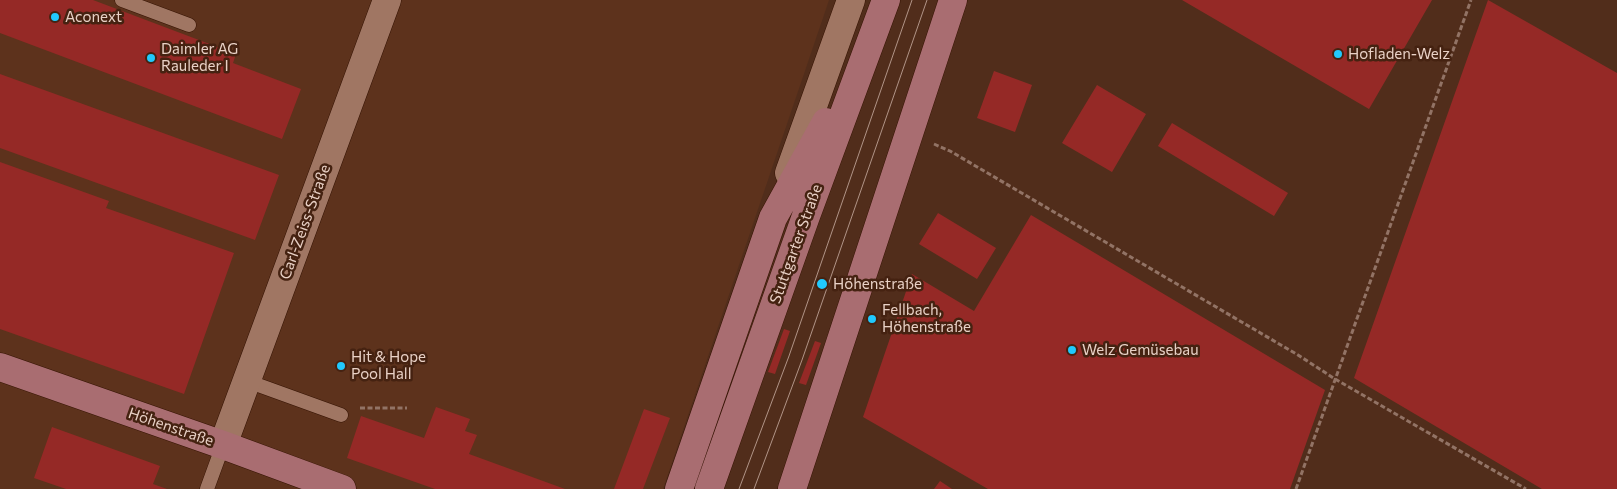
<!DOCTYPE html>
<meta charset="utf-8">
<style>
body{margin:0}
canvas{display:block;background:#512d1b}
</style>
<canvas width="1617" height="489"></canvas>
<script>
const ctx = document.querySelector('canvas').getContext('2d');
ctx.lineJoin = 'round';
function paint(path, color) { ctx.fillStyle = color; ctx.fill(path, 'evenodd'); }
const toPath = rows => new Path2D(rows.map(r => 'M' + r).join(''));
function strokePath(path, color, width, dash) { ctx.strokeStyle = color; ctx.lineWidth = width; ctx.lineCap = dash ? 'butt' : 'round'; ctx.setLineDash(dash || []); ctx.stroke(path); }
function write(font, color, halo, rows, align = 'center') {
  ctx.font = font + ' Commissioner,sans-serif'; ctx.lineWidth = 5; ctx.setLineDash([]); ctx.textBaseline = 'middle'; ctx.strokeStyle = halo; ctx.fillStyle = color; for (const [text, x, y, turn = 0] of rows) {
    ctx.save(); ctx.translate(x, y); ctx.rotate((+turn || 0) * Math.PI / 180); ctx.textAlign = isNaN(turn) ? turn : align; if (halo) ctx.strokeText(text, 0, 0); ctx.fillText(text, 0, 0); ctx.restore();
  }
}
const built = toPath([
 [0,0,829,0,663,489,0,489]
]);
const building = toPath([
 [0,0,93,0,236,54,233,63,301,89,282,139,0,33],
 [1182,0,1432,0,1369,109],
 [1488,0,1617,73,1617,489,1542,489,1354,378],
 [994,71,1032,85,1015,132,977,118],
 [0,74,279,175,255,240,0,148],
 [1097,85,1146,114,1112,172,1062,143],
 [1172,123,1288,193,1274,216,1158,146],
 [0,162,109,201,106,208,234,253,184,394,0,329],
 [938,213,996,248,977,279,919,244],
 [1031,215,1325,390,1290,489,988,489,863,417,912,274,974,311],
 [784,329,790,331,775,374,768,372],
 [815,341,821,343,806,385,799,383],
 [436,407,470,419,465,431,477,435,469,454,565,489,435,489,347,458,361,416,424,438],
 [644,409,670,418,643,489,614,489],
 [52,427,160,466,153,484,167,489,66,489,34,478],
 [940,481,952,489,934,489]
]);
const path = toPath([
 [934,144,950,151,1298,355,1335,379,1526,489],
 [360,408,407,408],
 [1296,489,1471,0]
]);
const lane = toPath([
 [122,0,189,25],
 [247,381,341,415],
 [207,489,223,445]
]);
const street = toPath([
 [789,173,851,0],
 [223,445,387,0]
]);
const secondary = toPath([
 [0,367,223,445,342,489],
 [679,489,773,218,826,122],
 [709,489,806,216,886,0],
 [792,489,953,0]
]);
const tram = toPath([
 [739,489,789,356,912,0],
 [754,489,802,360,927,0]
]);
const markers = [
 [55,17,5,"#21c9fd"],
 [1338,54,5,"#21c9fd"],
 [151,58,5,"#21c9fd"],
 [822,284,6,"#21c9fd"],
 [872,319,5,"#21c9fd"],
 [1072,350,5,"#21c9fd"],
 [341,366,5,"#21c9fd"]
];
const poiNames = [
 ["Aconext",65,17],
 ["Daimler AG",161,49],
 ["Rauleder I",161,66],
 ["Hofladen-Welz",1348,54],
 ["Höhenstraße",833,284],
 ["Fellbach,",882,310],
 ["Höhenstraße",882,327],
 ["Welz Gemüsebau",1082,350],
 ["Hit & Hope",351,357],
 ["Pool Hall",351,374]
];
const streetNames = [
 ["Carl-Zeiss-Straße",305,222,-70],
 ["Stuttgarter Straße",796,244,-70],
 ["Höhenstraße",171,427,19]
];
paint(built, '#5d321c');
paint(building, '#952926');
strokePath(lane, '#351303', 15);
strokePath(street, '#351303', 29);
strokePath(secondary, '#351303', 29);
strokePath(path, '#927365', 3, [5, 2.5]);
strokePath(lane, '#a07663', 14);
strokePath(street, '#a07663', 28);
strokePath(secondary, '#a96d71', 28);
strokePath(tram, '#b19487', 1);
for (const [x, y, r, color] of markers) { const dot = new Path2D(); dot.arc(x, y, r, 0, 2 * Math.PI); ctx.fillStyle = color; ctx.fill(dot); strokePath(dot, '#452211', 2); }
write('15px', '#e9d1c6', '#452211', poiNames, 'left');
write('15px', '#e9d1c6', '#452211', streetNames);
</script>
